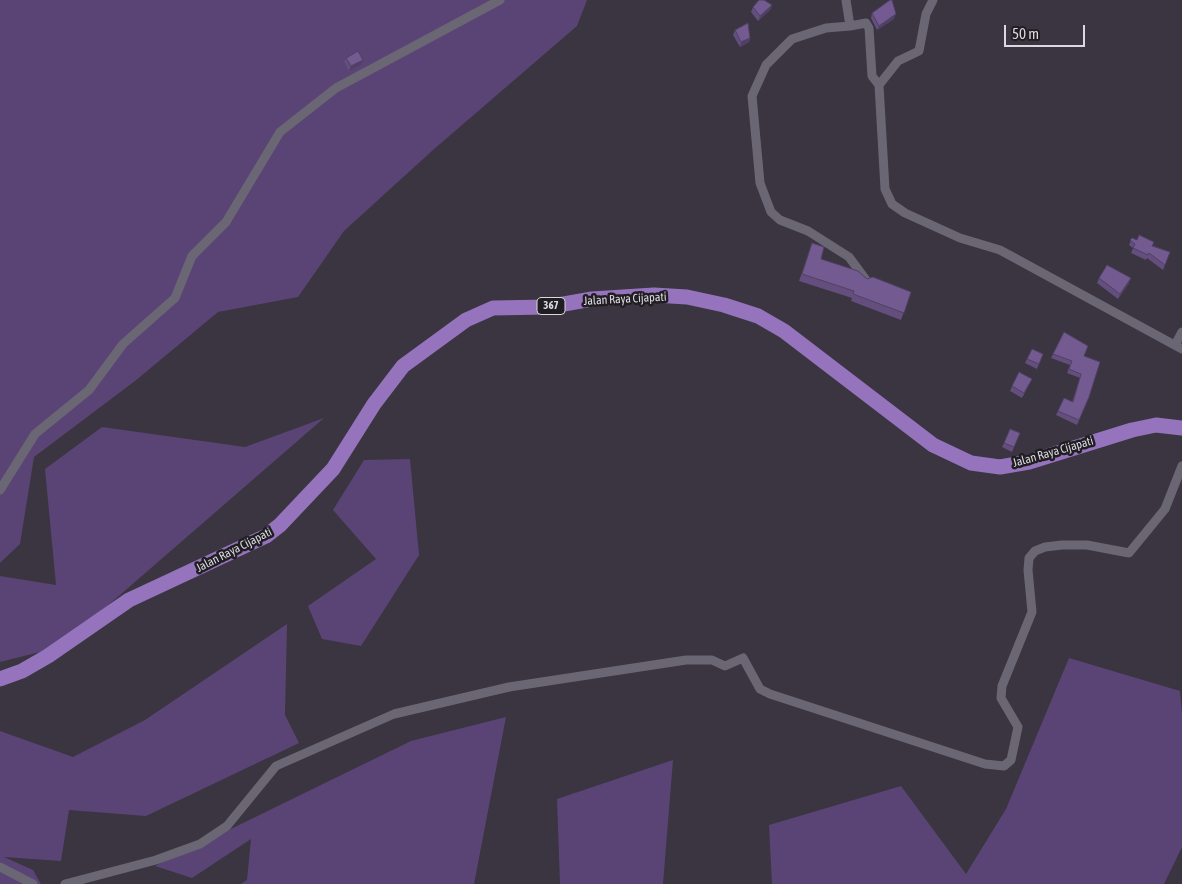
<!DOCTYPE html>
<style>
body{margin:0}
#map{position:relative;width:1182px;height:884px;overflow:hidden;background:#3a3540;font-family:"Asap Condensed",sans-serif}
canvas{display:block}
.scale{position:absolute;left:1004px;top:25px;width:81px;height:22px;box-sizing:border-box;border:2px solid #dbd8df;border-top:0;padding-left:6px;font-size:15px;line-height:18px;white-space:nowrap;color:#dbd8df;-webkit-text-stroke:4px #201e23;paint-order:stroke}
</style>
<div id="map">
<canvas width="1182" height="884"></canvas>
<div class="scale">50 m</div>
</div>
<script>
const ctx = document.querySelector('canvas').getContext('2d');
ctx.lineJoin = 'round';
function paint(path, color) { ctx.fillStyle = color; ctx.fill(path, 'evenodd'); }
const toPath = rows => new Path2D(rows.map(r => 'M' + r).join(''));
function strokePath(path, color, width, dash) { ctx.strokeStyle = color; ctx.lineWidth = width; ctx.lineCap = dash ? 'butt' : 'round'; ctx.setLineDash(dash || []); ctx.stroke(path); }
function write(font, color, halo, rows, align = 'center') {
  ctx.font = font + ' "Asap Condensed",sans-serif'; ctx.lineWidth = 5; ctx.setLineDash([]); ctx.textBaseline = 'middle'; ctx.strokeStyle = halo; ctx.fillStyle = color; for (const [text, x, y, turn = 0] of rows) {
    ctx.save(); ctx.translate(x, y); ctx.rotate((+turn || 0) * Math.PI / 180); ctx.textAlign = isNaN(turn) ? turn : align; if (halo) ctx.strokeText(text, 0, 0); ctx.fillText(text, 0, 0); ctx.restore();
  }
}
const green = toPath([
 [0,0,587,0,577,26,433,150,344,231,298,297,218,312,135,381,34,457,20,544,0,563],
 [324,418,60,647,0,662,0,576,56,585,45,469,102,427,245,447],
 [410,459,419,555,361,646,322,639,308,606,376,559,333,510,364,460],
 [287,624,285,715,299,743,146,816,69,810,61,861,4,857,33,870,41,884,0,884,0,731,73,757,145,720],
 [1069,658,1180,691,1182,714,1182,847,1164,884,772,884,769,825,901,786,966,874,1006,809],
 [506,717,474,884,241,884,247,880,251,839,192,878,155,866,411,741],
 [673,760,663,884,560,884,557,799]
]);
const street = toPath([
 [846,0,850,26,866,23,869,28,872,76,879,85,885,189,892,204,905,213,960,238,1000,250,1182,349],
 [850,26,826,28,792,39,766,65,752,96,760,183,771,212,780,220,808,231,849,257,866,280],
 [879,85,898,61,919,51,926,14,933,0],
 [1175,345,1182,332],
 [0,490,35,434,89,390,123,344,175,298,192,256,226,222,280,132,336,88,500,0],
 [0,867,33,884],
 [65,884,156,860,200,844,227,826,276,766,394,714,509,687,686,660,712,660,725,666,743,658,760,689,770,694,985,764,1004,766,1011,760,1018,727,1001,698,1002,686,1032,612,1028,570,1029,558,1035,551,1045,547,1062,545,1087,545,1129,553,1165,509,1182,466]
]);
const primary = toPath([
 [0,679,22,671,48,656,129,600,266,536,280,525,333,469,374,404,403,366,466,320,493,308,547,307,592,299,654,295,687,297,724,305,758,316,784,331,933,445,971,463,1000,467,1029,462,1132,430,1156,425,1182,428]
]);
const wall = toPath([
 [772,5,770,10,758,21,751,12,753,7],
 [872,13,894,19,877,30,871,18],
 [735,30,750,38,749,42,740,47,733,35],
 [346,58,363,60,361,65,349,71,344,62],
 [1132,238,1170,252,1163,270,1147,258,1146,260,1131,253,1133,248,1129,245],
 [812,243,821,259,867,279,911,292,901,320,851,301,852,298,799,281],
 [1099,278,1129,283,1118,299,1097,283],
 [1043,354,1037,369,1025,363,1027,359],
 [1053,354,1084,356,1089,397,1077,425,1056,415,1058,411,1072,402,1080,378,1067,373,1070,365,1051,358],
 [1032,379,1022,398,1010,391,1012,386],
 [1020,433,1012,452,1002,447,1004,443]
]);
const shadedWall = toPath([
 [772,5,770,10,758,21,760,16],
 [896,14,894,19,877,30,879,26],
 [750,38,749,42,740,47,741,42],
 [363,60,361,65,349,71,351,66],
 [1131,278,1129,283,1118,299,1120,294]
]);
const building = toPath([
 [759,0,764,0,772,5,760,16,753,7,759,0],
 [890,0,892,0,896,14,879,26,872,13,890,0],
 [748,23,750,38,741,42,735,30,748,23],
 [358,51,363,60,351,66,346,58,358,51],
 [1139,235,1154,242,1152,246,1170,252,1165,265,1149,253,1148,255,1133,248,1135,244,1130,240,1132,238,1137,240,1139,235],
 [812,243,824,247,821,259,858,271,867,279,873,277,911,292,904,313,853,294,854,291,802,274,812,243],
 [1107,265,1131,278,1120,294,1099,278,1107,265],
 [1064,332,1088,346,1084,356,1100,362,1089,397,1079,420,1058,411,1064,398,1073,402,1081,374,1069,369,1072,361,1053,354,1064,332],
 [1032,349,1043,354,1039,364,1027,359,1032,349],
 [1019,372,1032,379,1024,393,1012,386,1019,372],
 [1010,429,1020,433,1014,447,1004,443,1010,429]
]);
const shields = [
 [551,306,28]
];
const shieldNames = [
 ["367",551,306]
];
const streetNames = [
 ["Jalan Raya Cijapati",625,299,-3],
 ["Jalan Raya Cijapati",1053,452,-16],
 ["Jalan Raya Cijapati",234,550,-27]
];
paint(green, '#5a4475');
strokePath(street, '#6b6673', 9);
strokePath(primary, '#9573bd', 15);
paint(wall, '#634e7d');
paint(shadedWall, '#504066');
paint(building, '#735b91');
strokePath(building, '#504066', 1);
for (const [x, y, w] of shields) { const box = new Path2D(); box.roundRect(x - w / 2, y - 8.5, w, 17, 4); ctx.fillStyle = '#201e23'; ctx.fill(box); strokePath(box, '#dbd8df', 1); }
write('bold 11px', '#dbd8df', null, shieldNames);
write('12px', '#dbd8df', '#201e23', streetNames);
</script>
